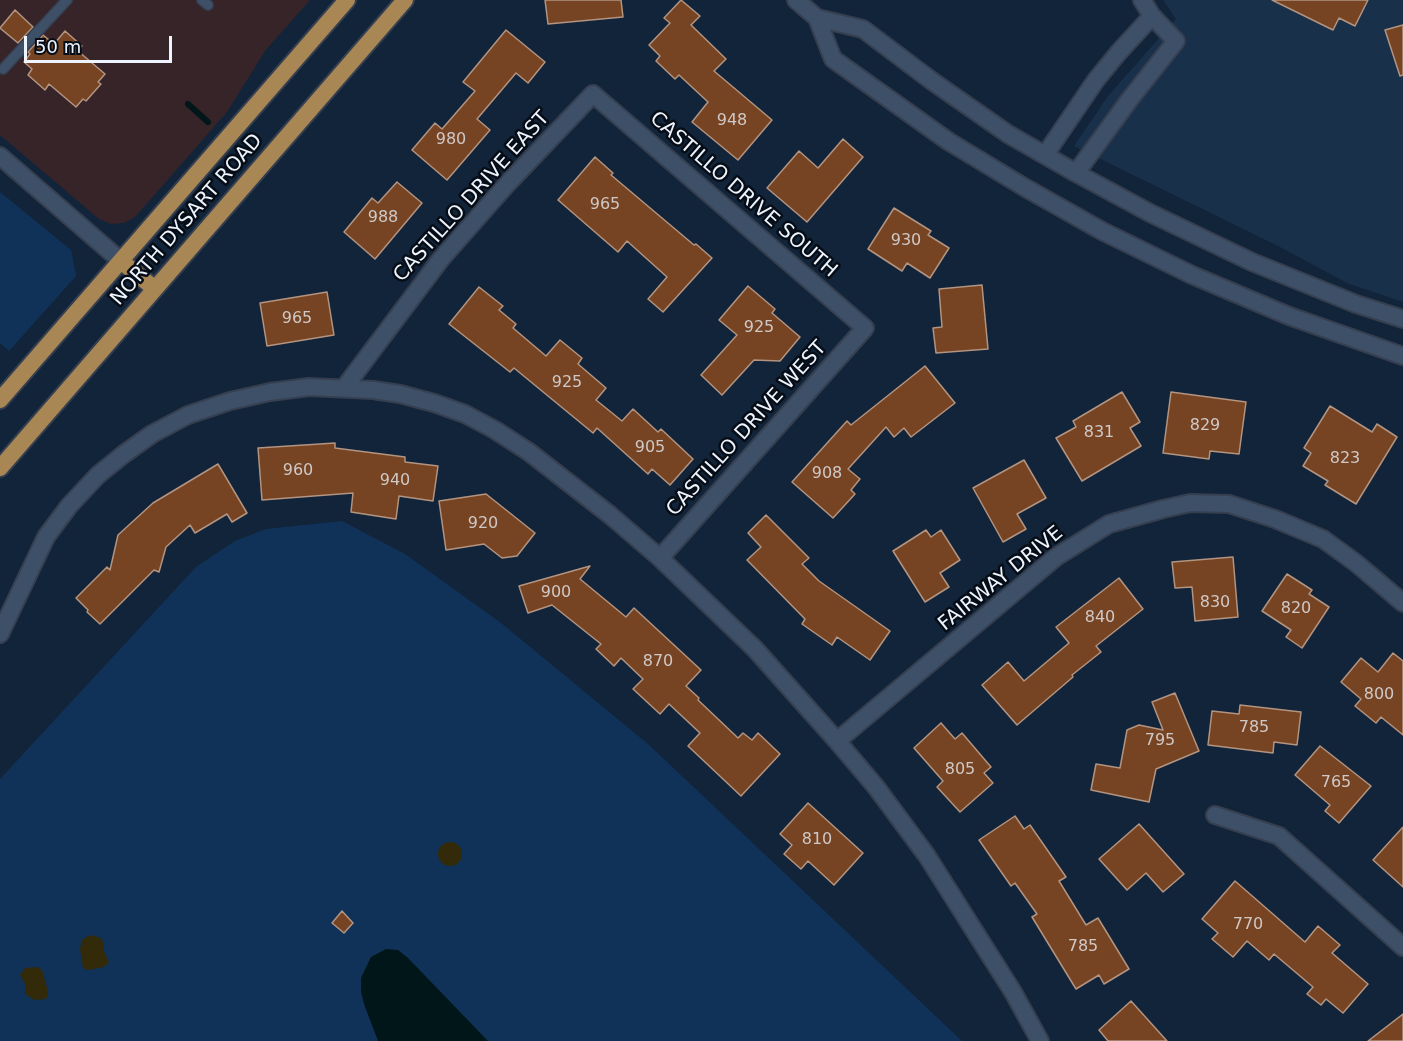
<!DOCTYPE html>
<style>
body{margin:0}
#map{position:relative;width:1403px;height:1041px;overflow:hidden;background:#122439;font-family:"DejaVu Sans",sans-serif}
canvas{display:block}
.scale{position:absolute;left:24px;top:36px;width:148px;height:27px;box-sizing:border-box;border:3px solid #edf4fd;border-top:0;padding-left:8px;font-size:18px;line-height:21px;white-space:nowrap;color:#edf4fd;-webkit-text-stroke:4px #060d16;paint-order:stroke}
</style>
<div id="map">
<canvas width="1403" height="1041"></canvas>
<div class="scale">50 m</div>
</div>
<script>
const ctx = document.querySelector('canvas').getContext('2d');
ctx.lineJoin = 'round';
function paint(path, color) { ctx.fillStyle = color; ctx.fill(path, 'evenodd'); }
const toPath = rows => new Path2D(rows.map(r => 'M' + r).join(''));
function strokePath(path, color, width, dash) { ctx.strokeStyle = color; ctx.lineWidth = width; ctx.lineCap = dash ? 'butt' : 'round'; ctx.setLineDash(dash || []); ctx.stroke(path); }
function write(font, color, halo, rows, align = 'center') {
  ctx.font = font + ' "DejaVu Sans",sans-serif'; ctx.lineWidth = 5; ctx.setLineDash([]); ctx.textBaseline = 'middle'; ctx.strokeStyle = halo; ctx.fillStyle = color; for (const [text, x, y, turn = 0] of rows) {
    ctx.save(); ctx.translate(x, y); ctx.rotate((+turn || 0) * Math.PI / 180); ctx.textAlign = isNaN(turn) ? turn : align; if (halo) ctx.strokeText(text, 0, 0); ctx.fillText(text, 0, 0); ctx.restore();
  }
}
const commercial = toPath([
 [0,0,310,0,265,51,227,112,135,217,124,223,111,224,99,219,0,135]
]);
const built = toPath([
 [1163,0,1403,0,1403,302,1347,283,1280,247,1074,146,1108,96,1176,19]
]);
const green = toPath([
 [0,192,71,250,76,276,9,351,0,343],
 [342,521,405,554,501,623,648,744,962,1041,0,1041,0,779,196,567,235,541,266,529]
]);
const sand = toPath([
 '438 854a12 12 0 1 1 24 0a12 12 0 1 1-24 0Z',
 [90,935,101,938,104,944,104,951,109,962,104,967,88,970,83,968,80,949,82,940],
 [25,968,37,967,42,970,47,988,48,995,46,999,34,1000,25,994,25,984,20,975]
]);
const water = toPath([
 [386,949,398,950,408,958,488,1041,378,1041,364,1004,361,992,361,978,371,957]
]);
const stream = toPath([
 [188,104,208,122]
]);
const building = toPath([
 [545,0,621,0,623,17,548,24,545,0],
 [681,0,700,16,691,25,726,59,714,71,772,120,738,160,692,122,708,102,679,75,675,79,656,61,660,56,649,45,670,23,664,18,681,0],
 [1272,0,1368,0,1355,26,1339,18,1333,30,1272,0],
 [15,10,33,27,18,43,0,28,15,10],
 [1403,25,1403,75,1400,76,1385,30,1403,25],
 [506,30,545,62,528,83,516,73,477,119,490,130,447,180,412,150,435,123,442,129,475,91,463,82,506,30],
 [65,31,82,46,78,51,105,74,98,82,101,84,86,101,83,99,76,107,49,84,45,90,28,75,32,69,24,62,30,54,28,52,43,35,54,44,65,31],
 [843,139,863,157,807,222,767,188,799,151,818,168,843,139],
 [595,157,613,173,611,175,694,245,696,244,712,258,663,312,648,299,667,277,627,241,618,252,558,200,595,157],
 [397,182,422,203,375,259,344,232,372,198,378,203,397,182],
 [894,208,931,231,928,235,949,248,930,278,907,263,902,271,868,249,894,208],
 [982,285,988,349,936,353,933,328,942,327,939,289,982,285],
 [748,286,775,309,772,313,800,337,780,361,754,360,722,395,701,375,737,335,719,320,748,286],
 [479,287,503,306,499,310,516,324,513,328,546,356,560,340,582,358,578,364,606,388,596,400,622,421,633,409,658,432,661,429,693,459,670,485,652,469,648,474,597,428,593,433,514,368,510,372,449,324,479,287],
 [327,292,334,335,267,346,260,303,327,292],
 [925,366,955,403,911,437,904,428,894,437,886,427,848,469,860,479,851,490,855,494,833,518,792,482,847,421,851,425,925,366],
 [1122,392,1140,422,1130,428,1141,446,1082,481,1056,438,1076,427,1073,421,1122,392],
 [1171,392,1246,402,1239,454,1210,451,1209,459,1163,453,1171,392],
 [1330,406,1372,432,1377,424,1397,437,1356,504,1325,485,1328,481,1303,466,1311,453,1304,448,1330,406],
 [335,443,335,448,405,457,405,462,438,466,433,501,399,496,396,519,351,512,353,493,262,500,258,448,335,443],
 [1024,460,1046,498,1017,514,1026,529,1003,542,973,488,1024,460],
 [218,464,247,513,232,522,227,514,195,533,190,525,166,547,159,572,154,570,100,624,87,612,88,610,76,598,107,567,110,570,118,535,153,503,218,464],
 [486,494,535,533,517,556,502,558,484,544,446,550,439,501,486,494],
 [766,515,809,558,802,564,819,581,890,631,870,660,837,637,832,645,802,624,805,619,747,560,761,547,748,533,766,515],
 [926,530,931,537,941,530,960,560,940,573,949,587,925,602,893,551,926,530],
 [1233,557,1238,617,1195,621,1192,587,1175,588,1172,562,1233,557],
 [590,566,580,579,626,617,634,608,701,670,686,686,699,698,698,700,738,738,743,733,752,740,758,733,780,754,741,796,688,746,700,733,669,704,660,714,633,689,643,679,621,658,614,666,596,649,601,644,552,605,528,613,519,586,590,566],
 [1287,574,1312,590,1309,594,1329,607,1302,648,1286,637,1291,630,1262,611,1287,574],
 [1119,578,1143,609,1096,646,1101,652,1072,675,1073,677,1017,725,982,685,1008,662,1024,681,1069,643,1056,627,1119,578],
 [1393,653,1403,661,1403,735,1381,717,1376,723,1355,706,1361,699,1341,682,1361,658,1378,672,1393,653],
 [1175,693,1199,751,1156,769,1149,802,1091,790,1096,764,1120,768,1127,730,1139,725,1163,730,1152,702,1175,693],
 [1240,705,1301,712,1297,745,1274,742,1273,753,1208,745,1212,711,1239,714,1240,705],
 [941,723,955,739,962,733,991,767,984,773,993,783,960,812,937,787,943,781,914,748,941,723],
 [1320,746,1371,786,1339,823,1325,811,1330,805,1295,775,1320,746],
 [808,803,863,853,834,885,808,861,801,869,784,854,792,845,780,834,808,803],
 [1015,816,1024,829,1030,825,1066,877,1059,881,1086,925,1098,918,1129,969,1104,984,1099,975,1076,989,1032,917,1037,914,1015,883,1011,886,979,840,1015,816],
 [1139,824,1184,874,1163,892,1146,873,1127,890,1099,859,1139,824],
 [1403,827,1403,887,1373,860,1403,827],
 [1235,881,1305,942,1318,926,1340,945,1332,953,1368,984,1343,1013,1326,999,1321,1005,1307,994,1313,987,1274,954,1269,960,1247,941,1233,957,1212,939,1218,933,1202,919,1235,881],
 [342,911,353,923,344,933,332,923,342,911],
 [1131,1001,1167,1041,1108,1041,1099,1030,1131,1001],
 [1403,1014,1403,1041,1368,1041,1403,1014]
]);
const service = toPath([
 [202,0,208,5],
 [3,69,67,0]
]);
const minor = toPath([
 [1045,155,1096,80,1119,52,1152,16],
 [0,156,121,261],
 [1076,173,1130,99,1176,41,1152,16,1142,0],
 [344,388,441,259,509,182,593,94,865,328,660,558],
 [0,634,46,537,69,506,98,475,124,454,152,434,188,415,230,401,270,392,309,387,373,390,400,394,434,403,465,414,495,430,529,452,610,515,660,558,755,649,837,741,876,787,927,856,1013,992,1040,1041],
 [837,741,1056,557,1109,524,1163,509,1190,503,1229,504,1275,519,1323,539,1356,563,1403,603],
 [1215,815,1279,836,1403,947]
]);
const secondary = toPath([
 [796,0,817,18,863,29,932,81,1008,134,1076,173,1150,213,1252,262,1356,304,1403,319],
 [817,18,833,59,948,141,1024,187,1102,231,1192,275,1289,316,1403,356]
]);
const primary = toPath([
 [121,261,155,289],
 [0,400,347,0],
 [0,468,405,0]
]);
const numberNames = [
 ["948",732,121],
 ["980",451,140],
 ["965",605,205],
 ["988",383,218],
 ["930",906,241],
 ["965",297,319],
 ["925",759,328],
 ["925",567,383],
 ["829",1205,426],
 ["831",1099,433],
 ["905",650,448],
 ["823",1345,459],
 ["960",298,471],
 ["908",827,474],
 ["940",395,481],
 ["920",483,524],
 ["900",556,593],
 ["830",1215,603],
 ["820",1296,609],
 ["840",1100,618],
 ["870",658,662],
 ["800",1379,695],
 ["785",1254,728],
 ["795",1160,741],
 ["805",960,770],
 ["765",1336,783],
 ["810",817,840],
 ["770",1248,925],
 ["785",1083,947]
];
const streetNames = [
 ["CASTILLO DRIVE SOUTH",743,195,41],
 ["CASTILLO DRIVE EAST",472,197,-48],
 ["NORTH DYSART ROAD",187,220,-49],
 ["CASTILLO DRIVE WEST",747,429,-48],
 ["FAIRWAY DRIVE",1001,579,-39]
];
paint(commercial, '#372429');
paint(built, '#19304a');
paint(green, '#113258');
paint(sand, '#322a08');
paint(water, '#001618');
strokePath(stream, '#001618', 6);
paint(building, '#764423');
strokePath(building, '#b39481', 1.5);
strokePath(service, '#353f50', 12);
strokePath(minor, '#353f50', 20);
strokePath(secondary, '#353f50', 20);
strokePath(primary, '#353f50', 20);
strokePath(service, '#3d5068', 9);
strokePath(minor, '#3d5068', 16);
strokePath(secondary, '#3d5068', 16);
strokePath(primary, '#a98755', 16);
write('16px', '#cfc8c6', null, numberNames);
write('20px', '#edf4fd', '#060d16', streetNames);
</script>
